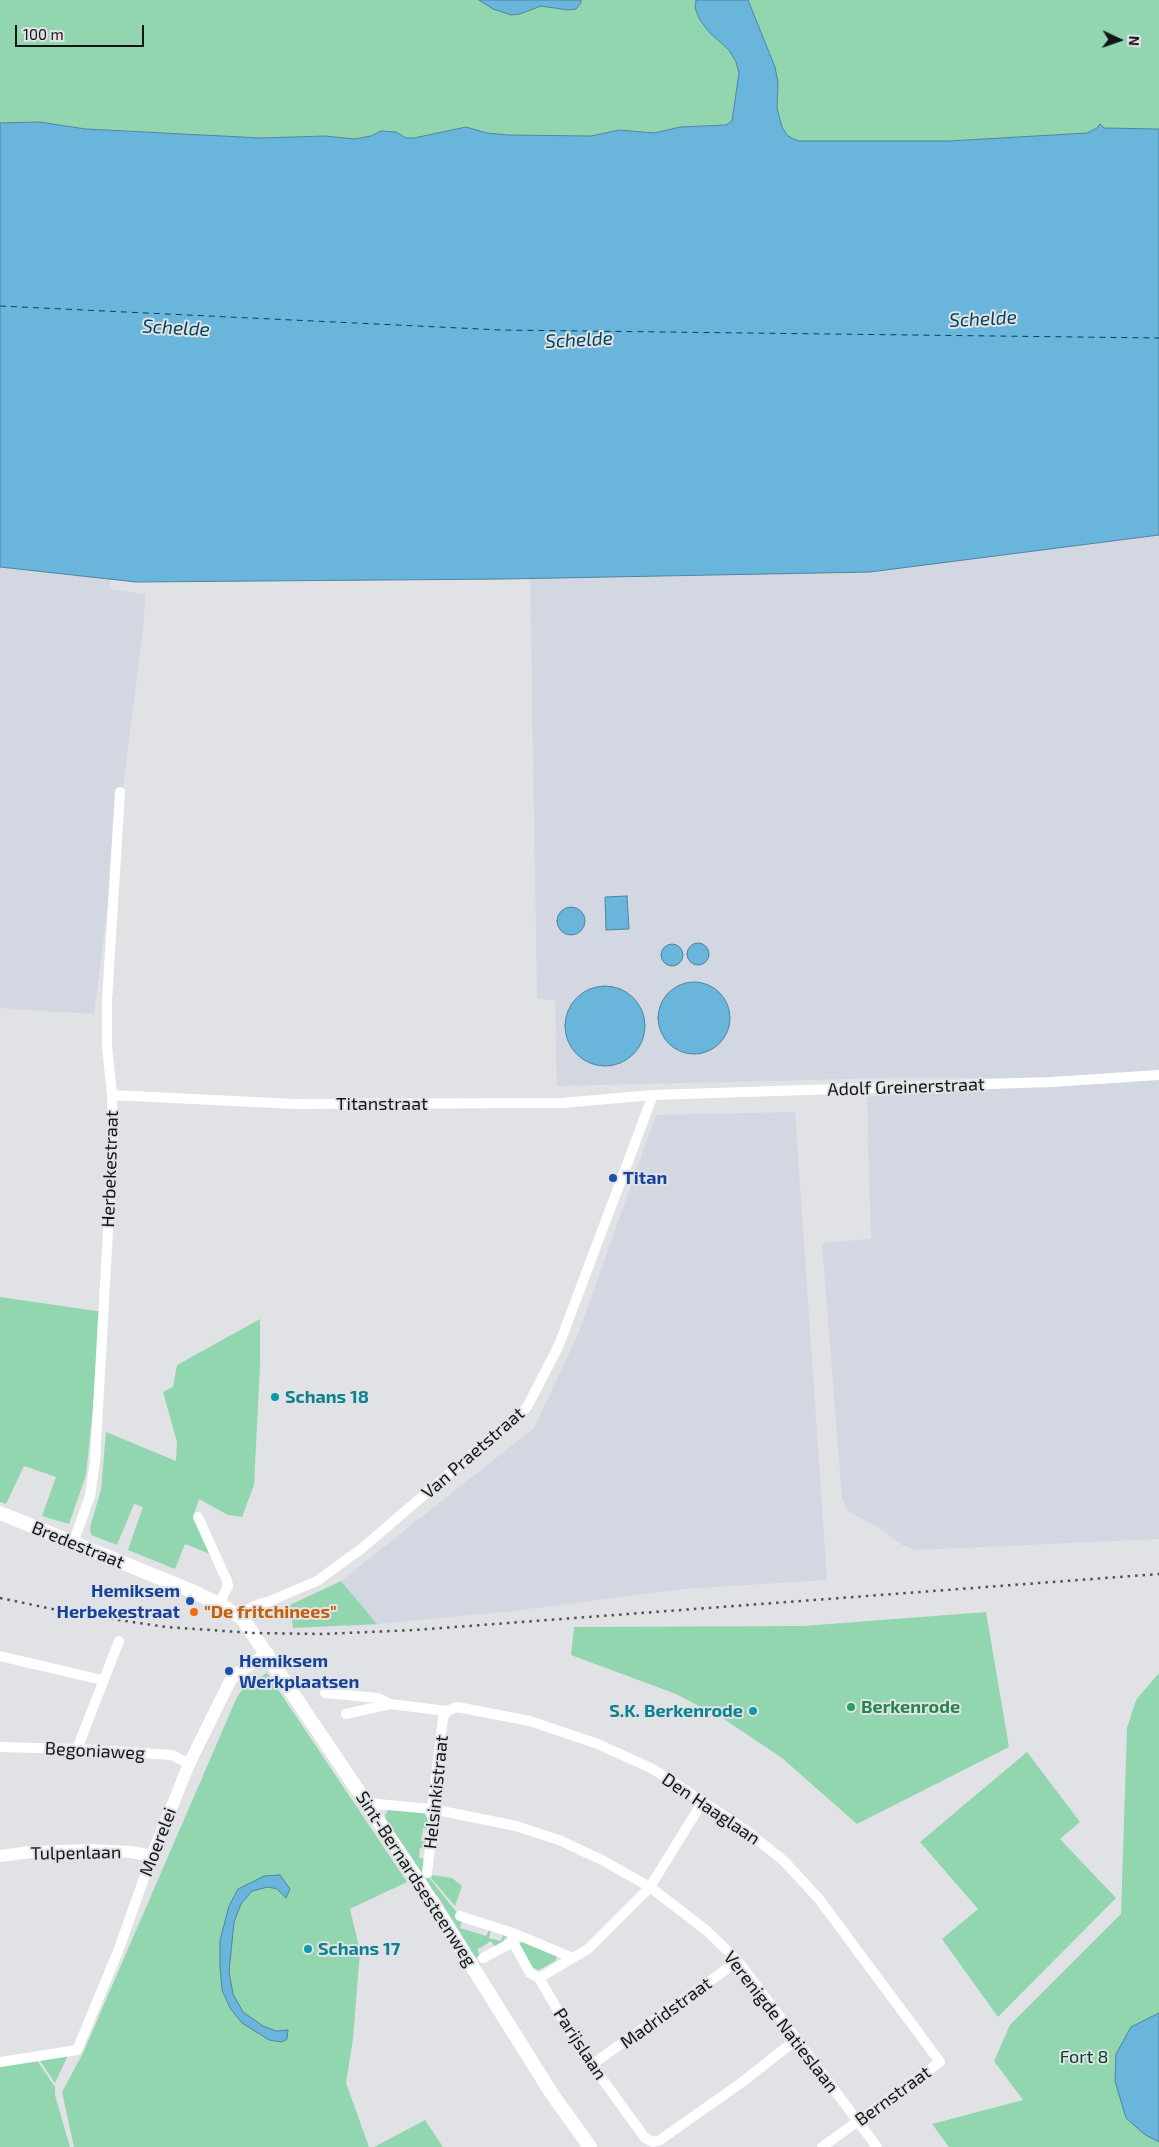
<!DOCTYPE html>
<style>
body{margin:0}
#map{position:relative;width:1159px;height:2147px;overflow:hidden;background:#e0e2e6;font-family:"Exo 2",sans-serif}
canvas{display:block}
.north{position:absolute;left:1094px;top:15px;width:50px;height:50px;-webkit-text-stroke:4px #e0e2e6;paint-order:stroke;rotate:93deg;font-size:14px;font-weight:700;line-height:20px;text-align:center;color:#151517}
.north::after{content:'';display:block;margin:auto;width:18px;height:22px;background:#151517;clip-path:polygon(50% 0,100% 100%,50% 72%,0 100%)}
.scale{position:absolute;left:15px;top:25px;width:129px;height:22px;box-sizing:border-box;border:2px solid #151517;border-top:0;padding-left:6px;font-size:15px;line-height:18px;white-space:nowrap;color:#151517;-webkit-text-stroke:4px #e0e2e6;paint-order:stroke}
</style>
<div id="map">
<canvas width="1159" height="2147"></canvas>
<div class="north">N</div>
<div class="scale">100 m</div>
</div>
<script>
const ctx = document.querySelector('canvas').getContext('2d');
ctx.lineJoin = 'round';
function paint(path, color) { ctx.fillStyle = color; ctx.fill(path, 'evenodd'); }
const toPath = rows => new Path2D(rows.map(r => 'M' + r).join(''));
function strokePath(path, color, width, dash) { ctx.strokeStyle = color; ctx.lineWidth = width; ctx.lineCap = dash ? 'butt' : 'round'; ctx.setLineDash(dash || []); ctx.stroke(path); }
function write(font, color, halo, rows, align = 'center') {
  ctx.font = font + ' "Exo 2",sans-serif'; ctx.lineWidth = 4; ctx.setLineDash([]); ctx.textBaseline = 'middle'; ctx.strokeStyle = halo; ctx.fillStyle = color; for (const [text, x, y, turn = 0] of rows) {
    ctx.save(); ctx.translate(x, y); ctx.rotate((+turn || 0) * Math.PI / 180); ctx.textAlign = isNaN(turn) ? turn : align; if (halo) ctx.strokeText(text, 0, 0); ctx.fillText(text, 0, 0); ctx.restore();
  }
}
const built = toPath([
 [1159,522,1159,1539,916,1550,902,1545,884,1531,848,1511,842,1499,822,1243,871,1239,867,1097,1131,1078,891,1078,557,1086,555,1000,537,999,530,568],
 [116,537,110,589,145,594,144,622,94,1014,0,1008,0,562],
 [795,1112,827,1580,682,1589,514,1611,347,1627,337,1584,534,1428,579,1332,656,1115]
]);
const green = toPath([
 [0,0,696,0,695,8,710,33,729,50,736,62,739,73,738,86,732,122,726,125,680,127,654,133,619,130,591,136,508,135,487,133,466,127,414,138,406,138,396,132,381,131,371,136,355,139,325,136,261,138,86,129,39,122,0,123],
 [748,0,1159,0,1159,129,1097,128,1087,133,949,141,798,141,788,136,782,128,777,108,778,83,775,67],
 [0,1297,103,1312,86,1475,69,1524,42,1516,56,1477,24,1466,6,1504,0,1502],
 [260,1319,260,1366,254,1485,242,1517,228,1515,199,1499,194,1514,210,1554,185,1544,175,1569,128,1550,143,1507,134,1504,117,1545,91,1535,90,1527,101,1490,106,1432,176,1461,177,1442,163,1392,173,1387,177,1365],
 [341,1581,377,1624,293,1628,290,1605],
 [986,1612,1009,1747,857,1824,782,1758,724,1719,676,1694,571,1655,574,1627,803,1626],
 [267,1673,407,1882,350,1909,360,1951,353,2039,346,2083,369,2147,74,2147,62,2092,83,2053,237,1697,244,1687],
 [1159,1673,1159,2147,949,2147,932,2124,1023,2100,994,2061,1010,2025,1121,1914,1127,1728,1136,1700],
 [1027,1752,1080,1822,1060,1839,1116,1898,998,2017,942,1939,978,1909,920,1842],
 [388,1810,424,1812,430,1824,429,1829,423,1828,421,1841,428,1842,427,1849,420,1848,419,1858,426,1859,427,1875,458,1914,462,1921,460,1928,486,1936,489,1930,491,1931,489,1938,501,1941,503,1935,506,1936,503,1942,495,1947,491,1941,480,1948,477,1949,480,1955,476,1958,437,1895,435,1896,386,1820,385,1815],
 [432,1875,452,1878,462,1886,455,1906,431,1878],
 [523,1940,558,1955,555,1961,539,1970,533,1968,519,1945],
 [69,2053,55,2083,38,2058],
 [34,2056,55,2087,55,2095,70,2147,0,2147,0,2062],
 [425,2120,443,2147,374,2147]
]);
const water = toPath([
 [479,0,581,0,581,3,576,9,568,10,541,6,520,14,511,15,493,9,479,0],
 [696,0,748,0,775,67,778,83,777,108,782,127,788,136,798,141,949,141,1087,133,1097,128,1100,124,1104,128,1159,129,1159,535,870,572,504,579,136,582,0,567,0,123,39,122,86,129,261,138,325,136,355,139,371,136,381,131,396,132,406,138,414,138,466,127,487,133,508,135,591,136,619,130,654,133,680,127,726,125,732,121,739,73,736,62,729,50,710,33,700,20,695,8,696,0],
 [627,896,629,929,606,930,605,897,627,896],
 '557 921a14 14 0 1 1 28 0a14 14 0 1 1-28 0Z',
 '687 954a11 11 0 1 1 22 0a11 11 0 1 1-22 0Z',
 '661 955a11 11 0 1 1 22 0a11 11 0 1 1-22 0Z',
 '658 1018a36 36 0 1 1 72 0a36 36 0 1 1-72 0Z',
 '565 1026a40 40 0 1 1 80 0a40 40 0 1 1-80 0Z',
 [280,1875,290,1889,286,1898,277,1889,268,1887,252,1891,241,1904,234,1922,229,1972,233,1994,243,2012,263,2026,276,2031,288,2030,287,2039,282,2042,269,2040,242,2023,230,2008,222,1990,220,1966,220,1940,229,1906,238,1889,264,1876,280,1875],
 [1159,2013,1159,2142,1144,2134,1126,2118,1115,2081,1116,2054,1131,2027,1159,2013]
]);
const ferry = toPath([
 [0,306,501,330,1159,338]
]);
const minor = toPath([
 [112,1095,295,1104,562,1103,653,1095,1051,1082,1159,1075],
 [198,1517,227,1581,228,1586,219,1604],
 [73,1543,90,1496,95,1461,113,1143,112,1095,107,1046,107,1000,120,792],
 [238,1615,259,1604,270,1601,317,1581,361,1549,527,1407,559,1345,653,1095],
 [0,1656,102,1680],
 [325,1693,378,1698,390,1704],
 [346,1714,390,1704,447,1711,457,1707,530,1721,598,1744,653,1769,744,1829,784,1861,819,1899,940,2062,822,2147],
 [0,1747,77,1749,172,1755,189,1764],
 [77,1749,119,1641],
 [367,1803,432,1809,516,1826,559,1840,602,1860,650,1887,707,1931,738,1961,877,2147],
 [427,1873,433,1823,432,1809,443,1718,447,1711],
 [460,1916,513,1933,573,1958],
 [513,1933,513,1942,530,1973,539,1978,586,2059,594,2063,598,2073,645,2138,653,2142,660,2140,741,2083,797,2039],
 [483,1958,513,1942],
 [539,1978,588,1949,650,1887,703,1801],
 [0,2062,77,2050,117,1954,152,1856],
 [594,2063,738,1961]
]);
const tertiary = toPath([
 [0,1856,31,1852,90,1850,131,1852,152,1856,189,1764,230,1681,236,1674,268,1653]
]);
const secondary = toPath([
 [0,1513,192,1591,219,1604,242,1618,418,1880,552,2094,590,2147]
]);
const rail = toPath([
 [0,1598,72,1613,166,1627,253,1633,322,1634,415,1630,1159,1574]
]);
const markers = [
 [613,1178,5,"#1a4fb4"],
 [275,1397,5,"#0f9aa8"],
 [190,1601,5,"#1a4fb4"],
 [194,1612,5,"#e8710a"],
 [229,1671,5,"#1a4fb4"],
 [851,1707,5,"#2e9e5b"],
 [753,1711,5,"#0f9aa8"],
 [308,1949,5,"#0f9aa8"]
];
const streetNames = [
 ["Adolf Greinerstraat",906,1087,-2],
 ["Titanstraat",382,1104],
 ["Herbekestraat",110,1169,-88],
 ["Van Praetstraat",473,1453,-41],
 ["Bredestraat",78,1545,22],
 ["Begoniaweg",95,1751,3],
 ["Helsinkistraat",436,1792,-84],
 ["Den Haaglaan",711,1809,34],
 ["Moerelei",158,1842,-69],
 ["Tulpenlaan",76,1853,-1],
 ["Sint-Bernardsesteenweg",416,1879,57],
 ["Madridstraat",666,2013,-36],
 ["Verenigde Natieslaan",781,2022,52],
 ["Parijslaan",580,2044,57],
 ["Bernstraat",893,2096,-36]
];
const transitNames = [
 ["Titan",623,1178],
 ["Hemiksem",180,1591,"right"],
 ["Herbekestraat",180,1612,"right"],
 ["Hemiksem",239,1661],
 ["Werkplaatsen",239,1682]
];
const cultureNames = [
 ["Schans 18",285,1397],
 ["S.K. Berkenrode",743,1711,"right"],
 ["Schans 17",318,1949]
];
const foodNames = [
 ["\"De fritchinees\"",204,1612]
];
const leisureNames = [
 ["Berkenrode",861,1707]
];
const parkNames = [
 ["Fort 8",1084,2057]
];
const waterNames = [
 ["Schelde",983,319,-3],
 ["Schelde",176,328,3],
 ["Schelde",579,340,-3]
];
paint(built, '#d2d7e2');
paint(green, '#92d6af');
paint(water, '#69b5db');
strokePath(water, '#5085a0', 1);
strokePath(ferry, '#00435d', 1, [6, 5]);
strokePath(minor, '#fff', 10);
strokePath(tertiary, '#fff', 12);
strokePath(secondary, '#fff', 14);
strokePath(rail, '#515255', 2.5, [2.5, 5]);
for (const [x, y, r, color] of markers) { const dot = new Path2D(); dot.arc(x, y, r, 0, 2 * Math.PI); ctx.fillStyle = color; ctx.fill(dot); strokePath(dot, '#e0e2e6', 2); }
write('18px', '#151517', '#e0e2e6', streetNames);
write('bold 18px', '#164399', '#e0e2e6', transitNames, 'left');
write('bold 18px', '#0d838f', '#e0e2e6', cultureNames, 'left');
write('bold 18px', '#c56008', '#e0e2e6', foodNames, 'left');
write('bold 18px', '#27864d', '#e0e2e6', leisureNames, 'left');
write('18px', '#034027', '#e0e2e6', parkNames);
write('italic 19px', '#00435d', '#e0e2e6', waterNames);
</script>
